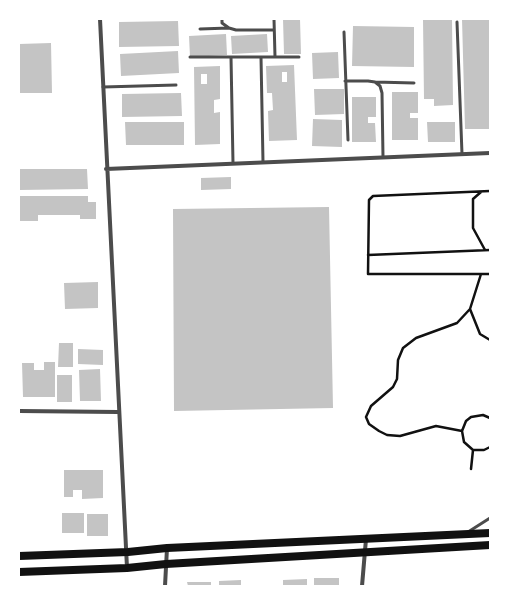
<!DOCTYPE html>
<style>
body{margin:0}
#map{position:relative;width:509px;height:605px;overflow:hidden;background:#fff;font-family:"DejaVu Sans",sans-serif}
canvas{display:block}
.frame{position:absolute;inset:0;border:20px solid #fff;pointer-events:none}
</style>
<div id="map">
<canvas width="509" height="605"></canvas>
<div class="frame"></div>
</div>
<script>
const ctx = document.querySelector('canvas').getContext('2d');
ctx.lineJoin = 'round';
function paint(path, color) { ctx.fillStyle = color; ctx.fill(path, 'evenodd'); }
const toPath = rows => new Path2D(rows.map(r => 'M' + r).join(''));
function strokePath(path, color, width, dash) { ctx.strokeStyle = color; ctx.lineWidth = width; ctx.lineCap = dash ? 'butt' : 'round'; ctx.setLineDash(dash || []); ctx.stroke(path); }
const building = toPath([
 [283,19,300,19,301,54,284,54],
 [423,19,452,19,453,105,434,106,434,99,424,99],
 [462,19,490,19,490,129,465,129],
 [178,21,179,46,119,47,119,22],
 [353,26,414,27,414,67,352,66],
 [226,34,227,55,190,57,189,36],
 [267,34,268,52,232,54,231,36],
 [51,43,52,93,19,93,19,44],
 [178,51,179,73,121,76,120,54],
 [338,52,339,78,313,79,312,53],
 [294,65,297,140,269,141,268,111,273,110,272,93,267,93,266,66],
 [282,72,287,72,287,82,282,82],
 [220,66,220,99,214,100,214,113,220,112,220,144,195,145,194,67],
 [201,74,207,74,207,84,201,84],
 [314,89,344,89,344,114,315,115],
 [392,92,418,92,418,113,410,113,410,118,418,118,418,140,392,140],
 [181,93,182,116,122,117,122,94],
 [352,97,376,97,376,117,368,117,368,123,375,123,376,142,352,142],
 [313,119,342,120,342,147,312,146],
 [125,122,184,122,184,145,126,145],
 [427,122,455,122,455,142,428,142],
 [19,169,87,169,88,189,19,190],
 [231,177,231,189,201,190,201,178],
 [19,196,88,196,88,202,96,202,96,219,80,219,80,215,38,215,38,221,19,221],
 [329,207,333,408,174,411,173,209],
 [98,282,98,308,65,309,64,283],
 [59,343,73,343,73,367,58,367],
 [78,349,103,350,103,365,78,364],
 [44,362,55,362,55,397,23,397,22,363,34,363,34,370,44,370],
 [100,369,101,401,80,401,79,370],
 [57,375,72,375,72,402,57,402],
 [64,470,103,470,103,498,82,499,82,490,73,490,73,497,64,497],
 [62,513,84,513,84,533,62,533],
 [87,514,108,514,108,536,87,536],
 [314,578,339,578,339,586,314,586],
 [307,579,307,586,283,586,283,580],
 [241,580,241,586,188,586,187,582,211,582,211,585,219,585,219,581]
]);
const path = toPath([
 [481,192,473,199,473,228,485,250],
 [368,255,490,250],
 [481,274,490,274],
 [470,309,480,334,490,340],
 [490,418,483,415,471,417,466,421,462,431,464,442,473,450,484,450,490,447],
 [462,431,436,426,400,436,387,435,379,431,369,424,366,417,371,406,393,387,397,379,398,360,403,348,416,338,457,323,470,309,481,274,368,274,369,200,373,196,490,191],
 [471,469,473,450]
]);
const service = toPath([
 [222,19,222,23,229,28,236,30,274,30],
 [274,19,275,57],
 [457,22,462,154],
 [200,29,229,28],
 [344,32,348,140],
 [190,57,299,57],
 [231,57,233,163],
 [261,57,263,162],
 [345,81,368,81,375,82,380,86,382,93,383,157],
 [375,82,414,83],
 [103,87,176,85],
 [468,532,490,518]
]);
const minor = toPath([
 [100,19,127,568],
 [106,169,490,153],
 [19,411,118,412],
 [165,586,167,548],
 [362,586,366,539]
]);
const secondary = toPath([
 [19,556,128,552,167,548,490,533],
 [19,572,127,568,166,564,490,545]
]);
paint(building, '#c4c4c4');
strokePath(path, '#111', 2.5);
strokePath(service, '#4c4c4c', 3);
strokePath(minor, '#4c4c4c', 4);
strokePath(secondary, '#111', 8);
</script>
